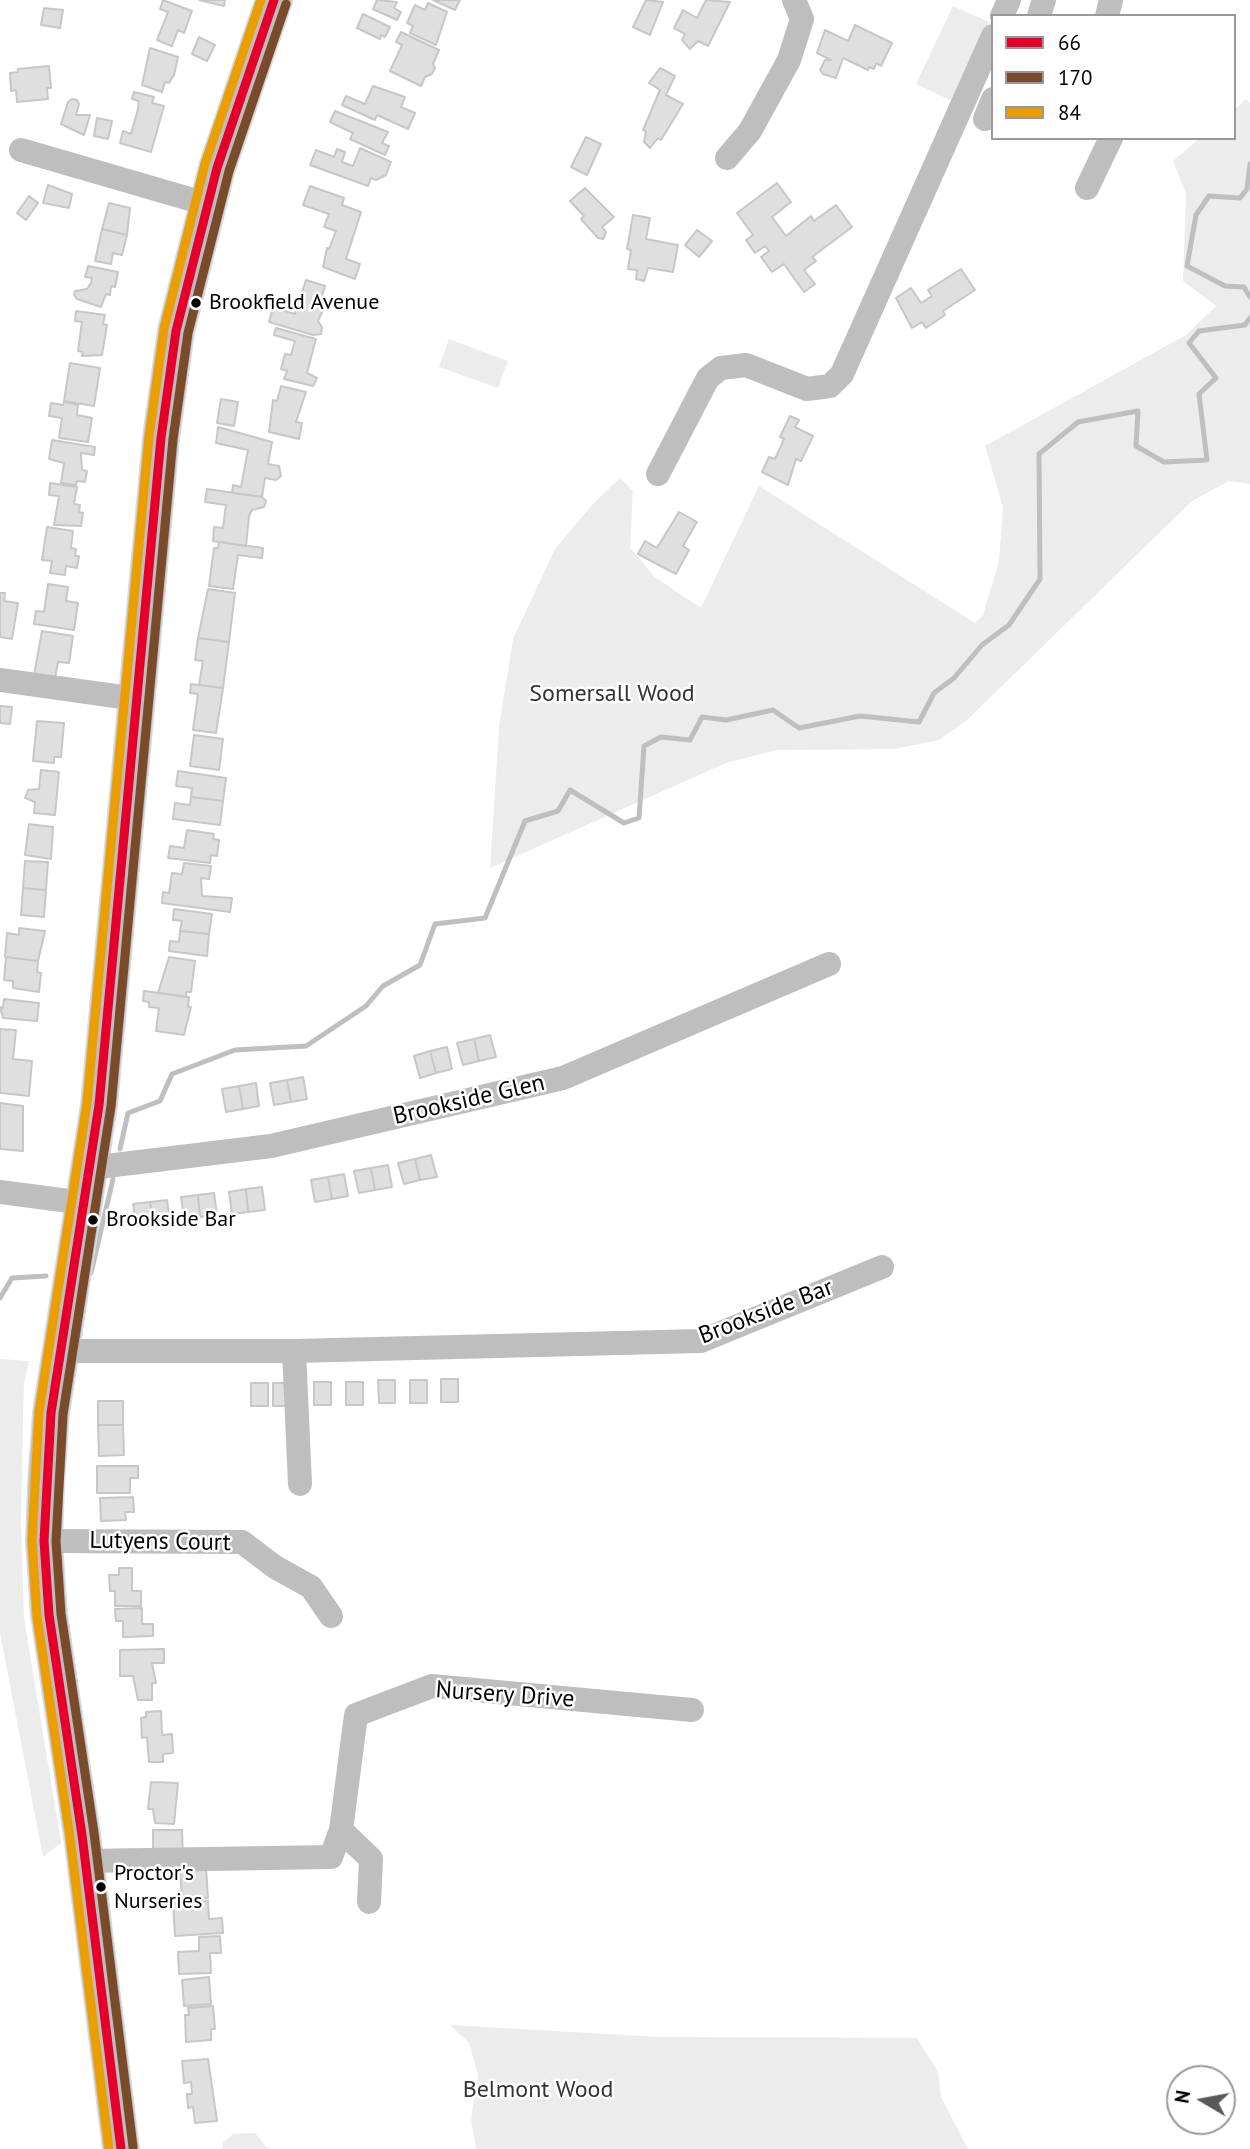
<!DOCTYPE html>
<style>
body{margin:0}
#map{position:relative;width:1250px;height:2149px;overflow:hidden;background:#fff;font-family:"PT Sans",sans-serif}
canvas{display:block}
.legend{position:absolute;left:991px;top:14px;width:245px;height:126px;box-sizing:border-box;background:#fff;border:2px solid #999;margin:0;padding:9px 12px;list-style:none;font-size:21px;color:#000}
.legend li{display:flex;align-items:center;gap:14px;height:35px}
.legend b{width:35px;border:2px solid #999}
.north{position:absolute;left:1166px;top:2065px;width:70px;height:70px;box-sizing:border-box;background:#fff;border:2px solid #999;border-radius:50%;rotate:280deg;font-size:19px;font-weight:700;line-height:28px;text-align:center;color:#000}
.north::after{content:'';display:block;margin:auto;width:24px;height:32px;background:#595959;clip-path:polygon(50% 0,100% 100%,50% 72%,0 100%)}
</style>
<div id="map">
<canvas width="1250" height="2149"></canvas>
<ul class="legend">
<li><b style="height:9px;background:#e4002b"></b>66</li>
<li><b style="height:9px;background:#7a4b2a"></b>170</li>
<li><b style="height:9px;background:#eb9e00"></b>84</li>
</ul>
<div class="north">N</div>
</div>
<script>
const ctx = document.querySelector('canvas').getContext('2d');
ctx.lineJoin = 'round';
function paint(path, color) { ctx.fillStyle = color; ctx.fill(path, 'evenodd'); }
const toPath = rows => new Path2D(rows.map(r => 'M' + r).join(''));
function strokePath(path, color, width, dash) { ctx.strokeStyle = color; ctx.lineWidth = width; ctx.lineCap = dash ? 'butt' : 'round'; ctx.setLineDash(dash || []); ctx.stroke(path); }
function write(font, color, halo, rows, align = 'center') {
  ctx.font = font + ' "PT Sans",sans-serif'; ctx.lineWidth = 5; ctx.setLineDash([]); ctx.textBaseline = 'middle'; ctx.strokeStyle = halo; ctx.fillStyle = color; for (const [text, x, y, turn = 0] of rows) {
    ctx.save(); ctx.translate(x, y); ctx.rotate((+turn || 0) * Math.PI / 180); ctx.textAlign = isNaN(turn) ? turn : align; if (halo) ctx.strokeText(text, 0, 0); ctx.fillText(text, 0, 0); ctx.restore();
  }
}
const green = toPath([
 [953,6,989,22,952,101,916,84],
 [1246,99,1250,103,1250,484,1229,481,1192,501,967,720,939,740,894,749,777,750,726,763,490,868,499,727,513,639,555,549,594,503,620,478,633,491,630,548,655,577,701,608,759,486,975,623,983,615,999,561,1003,507,985,446,1186,335,1216,306,1183,281,1186,194,1173,161,1200,138,1234,138,1234,110],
 [449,339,508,361,498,388,439,367],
 [0,1359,29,1361,24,1383,23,1419,21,1523,24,1618,61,1843,43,1857,0,1633],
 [450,2025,659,2037,917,2038,938,2072,941,2097,968,2149,476,2149,471,2119,478,2075,469,2043],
 [255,2133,267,2148,272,2149,223,2149,222,2143,233,2134]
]);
const stream = toPath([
 [1250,164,1247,189,1240,198,1209,196,1196,215,1187,266,1225,286,1244,287,1250,297],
 [120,1149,128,1113,160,1101,172,1074,235,1050,306,1046,366,1006,383,986,420,965,435,924,485,918,525,821,558,811,570,790,624,823,639,818,644,746,661,737,690,740,702,717,726,720,773,710,799,728,860,716,919,722,934,693,954,678,982,645,1009,625,1040,579,1039,454,1078,422,1138,411,1136,446,1164,462,1207,460,1199,394,1216,378,1189,343,1199,331,1245,325,1250,318],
 [85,1273,91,1273,113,1179],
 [0,1298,12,1278,46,1276]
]);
const building = toPath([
 [163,0,192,11,184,33,178,30,172,46,157,40,168,12,160,9,163,0],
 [199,0,225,0,224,6,199,0],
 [377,0,397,2,394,8,401,12,397,20,373,9,377,0],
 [433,0,460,0,455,10,433,0],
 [646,0,663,2,650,35,633,27,646,0],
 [706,0,730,2,708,46,698,41,690,49,682,40,685,34,674,28,683,10,697,18,706,0],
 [428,3,447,12,436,45,410,33,413,26,407,23,415,5,425,10,428,3],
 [44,8,63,10,60,28,41,25,44,8],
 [363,14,390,27,385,37,381,35,380,39,357,28,363,14],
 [855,25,892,43,881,66,876,63,874,69,869,67,868,70,843,58,836,78,823,74,820,70,825,60,831,60,817,53,825,30,848,41,855,25],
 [401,32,439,50,433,64,435,68,432,74,425,77,421,86,390,71,402,45,396,42,401,32],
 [199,37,215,45,207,61,192,54,199,37],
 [150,48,178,57,174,75,169,83,165,82,162,92,142,85,150,48],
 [49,66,51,88,47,88,48,99,17,102,16,90,11,91,10,73,18,72,18,69,49,66],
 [660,68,675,76,666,95,683,104,661,140,658,138,650,148,644,142,646,131,643,130,660,90,649,83,660,68],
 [373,86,405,97,401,107,415,113,408,129,377,115,375,120,342,105,346,96,365,104,373,86],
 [134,92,154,97,152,103,164,106,151,152,120,143,123,131,131,134,138,109,139,101,132,99,134,92],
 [72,99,77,100,79,104,76,115,90,115,84,135,61,124,68,102,72,99],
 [335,111,388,132,382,143,389,146,385,155,350,139,353,133,330,122,335,111],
 [97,118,112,121,108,139,94,136,97,118],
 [586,137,601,144,587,175,571,167,586,137],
 [360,148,391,162,386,175,376,180,371,178,368,186,310,165,316,150,334,157,337,149,345,152,342,162,353,166,360,148],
 [777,183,791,202,772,217,786,236,811,216,814,221,836,205,852,227,812,257,816,261,804,270,815,284,804,292,784,264,772,272,761,257,769,251,765,246,755,253,746,240,753,235,737,213,777,183],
 [48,185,72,194,69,208,43,203,48,185],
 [310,186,344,198,342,205,361,212,346,259,360,264,355,279,323,267,327,248,329,249,336,231,324,227,329,214,303,205,310,186],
 [585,188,614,217,602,227,606,232,603,239,598,238,581,219,584,216,570,201,585,188],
 [29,196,38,203,26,220,17,213,29,196],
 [109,203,130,208,127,235,102,229,109,203],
 [633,215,650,218,646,239,678,245,673,272,648,268,644,281,636,279,637,270,628,269,631,250,627,249,633,215],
 [102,229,127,235,122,255,113,253,111,264,95,261,102,229],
 [697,230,712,241,699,257,685,245,697,230],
 [88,266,118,272,115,287,111,286,110,295,106,294,101,307,77,299,74,295,75,291,87,289,91,283,92,278,85,277,88,266],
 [961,269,975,290,943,311,945,315,926,328,922,322,912,328,896,298,911,288,921,303,932,296,928,290,961,269],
 [306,280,325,286,322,296,327,301,318,321,322,327,321,334,313,335,269,322,273,307,295,314,306,280],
 [76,311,105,315,103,324,107,325,102,355,82,356,83,352,78,351,82,322,75,321,76,311],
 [276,328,316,339,307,373,317,378,313,386,284,379,287,371,281,369,285,354,291,355,295,341,274,335,276,328],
 [70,363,100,368,94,406,64,401,70,363],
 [281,386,306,392,296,422,302,423,299,439,269,432,273,400,277,401,281,386],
 [221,399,238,402,234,426,217,423,221,399],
 [64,402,78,405,77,415,92,418,88,442,59,438,62,418,49,416,51,403,63,405,64,402],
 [790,416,799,420,795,427,813,436,801,461,796,459,788,485,762,472,769,457,775,459,784,439,780,437,790,416],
 [218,427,272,442,268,464,279,466,281,476,276,480,265,478,262,497,232,493,233,485,241,487,248,450,216,443,218,427],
 [52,440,95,447,94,455,81,453,82,470,87,471,85,482,77,481,76,485,61,483,64,463,49,459,52,440],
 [50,483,77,487,74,504,80,505,79,512,83,513,81,526,54,525,59,496,49,495,50,483],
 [207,489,262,497,266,501,264,507,252,510,249,516,246,546,213,541,214,527,223,528,226,505,205,502,207,489],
 [679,512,697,522,683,546,689,550,676,574,638,554,645,541,657,548,679,512],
 [47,527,73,531,71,548,76,549,75,556,79,556,77,568,66,566,65,575,50,573,52,561,42,560,47,527],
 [219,542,263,548,262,558,238,555,233,589,209,586,214,548,218,548,219,542],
 [48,584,68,587,66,601,78,603,74,630,34,624,36,611,44,612,48,584],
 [208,589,235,593,229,642,198,638,208,589],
 [0,593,5,593,4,601,18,603,12,639,0,637,0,593],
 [42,631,73,636,69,663,58,662,55,678,34,675,42,631],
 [198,638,229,642,223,688,199,685,203,661,195,660,198,638],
 [191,684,223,688,216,733,193,730,198,694,190,693,191,684],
 [0,706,12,707,10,724,0,723,0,706],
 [37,721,64,723,61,757,54,757,54,763,33,761,37,721],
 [194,735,223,739,219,770,190,766,194,735],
 [41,770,59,772,55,815,34,813,35,802,25,798,28,790,39,789,41,770],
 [178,771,226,778,223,801,191,797,192,788,176,786,178,771],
 [191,797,223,801,220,825,173,819,175,803,190,805,191,797],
 [29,824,53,827,51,859,25,855,29,824],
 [187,830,214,834,213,839,219,840,217,856,211,855,210,863,168,858,170,846,184,848,187,830],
 [25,861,48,862,46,890,23,888,25,861],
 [184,863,211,866,209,879,201,878,202,896,232,898,230,912,162,903,163,892,169,893,172,873,182,874,184,863],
 [23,888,46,890,44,917,21,915,23,888],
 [174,909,212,914,209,934,180,931,182,921,173,920,174,909],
 [19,928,45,931,38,961,5,957,7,933,19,935,19,928],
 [180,931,209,934,207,956,169,951,170,941,179,942,180,931],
 [6,957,38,961,37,972,41,973,39,992,13,988,13,981,4,980,6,957],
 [169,957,195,961,191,992,186,992,186,997,158,993,169,957],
 [144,991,189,997,188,1007,191,1007,184,1035,156,1031,159,1008,149,1007,149,1002,143,1001,144,991],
 [4,999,39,1003,37,1021,3,1018,0,1007,3,1008,4,999],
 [0,1029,16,1030,13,1059,32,1061,29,1096,0,1093,0,1029],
 [490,1035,496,1057,479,1061,474,1039,490,1035],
 [474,1039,479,1061,463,1065,457,1043,474,1039],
 [447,1047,452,1069,436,1073,430,1051,447,1047],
 [430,1051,436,1073,420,1078,414,1056,430,1051],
 [303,1077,307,1099,291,1102,287,1080,303,1077],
 [287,1080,291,1102,274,1105,270,1083,287,1080],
 [256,1083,259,1106,243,1109,239,1086,256,1083],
 [239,1086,243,1109,226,1112,222,1089,239,1086],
 [0,1103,23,1106,23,1151,0,1149,0,1103],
 [431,1155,437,1177,420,1180,415,1159,431,1155],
 [415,1159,420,1180,404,1184,398,1163,415,1159],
 [388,1165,392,1187,375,1190,371,1168,388,1165],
 [371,1168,375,1190,359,1193,354,1171,371,1168],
 [344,1174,348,1196,332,1199,328,1177,344,1174],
 [328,1177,332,1199,315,1202,311,1180,328,1177],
 [262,1187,265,1210,248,1212,246,1189,262,1187],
 [246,1189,248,1212,232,1214,229,1192,246,1189],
 [214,1193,217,1215,200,1217,198,1195,214,1193],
 [198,1195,200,1217,184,1219,181,1197,198,1195],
 [167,1200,170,1222,153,1224,150,1202,167,1200],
 [150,1202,153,1224,136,1226,133,1204,150,1202],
 [441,1379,458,1379,458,1402,441,1402,441,1379],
 [378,1380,395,1380,395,1403,379,1403,378,1380],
 [410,1380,427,1380,427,1403,410,1403,410,1380],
 [314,1382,331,1382,331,1405,314,1405,314,1382],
 [346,1382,363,1382,363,1405,346,1405,346,1382],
 [251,1383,268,1383,268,1406,251,1406,251,1383],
 [273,1383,290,1383,290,1406,273,1406,273,1383],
 [98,1401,123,1401,123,1425,98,1425,98,1401],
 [98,1425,123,1425,124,1455,99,1456,98,1425],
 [97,1466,138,1466,138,1478,130,1478,130,1493,97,1493,97,1466],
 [133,1497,134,1512,125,1512,126,1520,101,1521,100,1498,133,1497],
 [119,1568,132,1568,132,1591,141,1591,141,1606,115,1606,115,1591,110,1591,109,1575,119,1575,119,1568],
 [142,1608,142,1624,153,1624,153,1636,123,1637,123,1621,116,1621,115,1609,142,1608],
 [164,1649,164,1663,152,1663,156,1683,152,1683,152,1700,138,1700,133,1676,120,1676,120,1650,164,1649],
 [161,1711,162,1735,172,1734,173,1753,163,1754,163,1762,149,1762,147,1737,142,1738,141,1718,146,1717,146,1712,161,1711],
 [151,1782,178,1783,174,1824,155,1823,153,1809,148,1809,151,1782],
 [153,1830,182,1830,183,1858,153,1858,153,1830],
 [206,1868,208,1898,182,1900,180,1870,206,1868],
 [208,1901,209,1919,222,1918,223,1933,175,1936,173,1903,208,1901],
 [220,1936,221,1953,210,1953,211,1973,179,1974,178,1952,199,1951,199,1937,220,1936],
 [209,1977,211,2004,184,2006,182,1980,209,1977],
 [213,2006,215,2029,211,2029,211,2040,186,2042,185,2015,189,2015,188,2008,213,2006],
 [208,2059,217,2121,195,2123,193,2107,188,2108,187,2094,192,2094,191,2082,184,2083,182,2061,208,2059]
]);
const minor = toPath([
 [1002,16,1009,0],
 [1039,16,1044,0],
 [1107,16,1111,0],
 [985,119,993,99],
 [21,150,207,204],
 [727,158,750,131,789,60,802,19,794,0],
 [1087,188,1111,138],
 [658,474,708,378,721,368,746,365,807,389,830,386,842,374,993,36],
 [0,680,137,699],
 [90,1168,271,1146,563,1078,829,964],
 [0,1192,84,1203],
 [60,1351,294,1351,701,1341,882,1267],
 [294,1351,300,1484],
 [44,1541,242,1542,275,1567,311,1587,331,1616],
 [341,1830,356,1715,432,1686,692,1710],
 [85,1861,331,1857,341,1830,371,1859,369,1902]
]);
const highway = toPath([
 [121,2149,82,1835,49,1615,44,1541,46,1484,51,1413,99,1105,161,438,176,331,217,168,274,0]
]);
const bus1 = toPath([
 [121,2149,82,1835,49,1615,44,1541,51,1413,99,1105,161,438,176,331,217,168,274,0]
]);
const bus2 = toPath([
 [133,2147,94,1833,61,1614,56,1541,63,1414,111,1106,173,439,188,333,229,171,286,4]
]);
const bus3 = toPath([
 [109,2149,70,1837,37,1616,32,1541,39,1412,87,1103,149,437,164,329,205,164,261,0]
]);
const markers = [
 [196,303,6,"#000"],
 [93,1220,6,"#000"],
 [101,1887,6,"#000"]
];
const busNames = [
 ["Brookfield Avenue",209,303],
 ["Brookside Bar",106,1220],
 ["Proctor's",114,1874],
 ["Nurseries",114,1902]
];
const parkNames = [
 ["Somersall Wood",612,694],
 ["Belmont Wood",538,2090]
];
const streetNames = [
 ["Brookside Glen",469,1100,-13],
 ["Brookside Bar",766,1312,-21],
 ["Lutyens Court",160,1542,1],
 ["Nursery Drive",505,1695,4]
];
paint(green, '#ececec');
strokePath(stream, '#bfbfbf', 5);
paint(building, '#dfdfdf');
strokePath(building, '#c7c7c7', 2);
strokePath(highway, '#dbdbdb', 38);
strokePath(minor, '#bebebe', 24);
strokePath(highway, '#bebebe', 35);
strokePath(bus1, '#e4002b', 9);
strokePath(bus2, '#7a4b2a', 9);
strokePath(bus3, '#eb9e00', 9);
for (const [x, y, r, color] of markers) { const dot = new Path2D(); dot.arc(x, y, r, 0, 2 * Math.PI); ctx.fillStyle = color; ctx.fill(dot); strokePath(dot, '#fff', 2.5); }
write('22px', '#000', '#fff', busNames, 'left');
write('24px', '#333', '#fff', parkNames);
write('24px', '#000', '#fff', streetNames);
</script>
